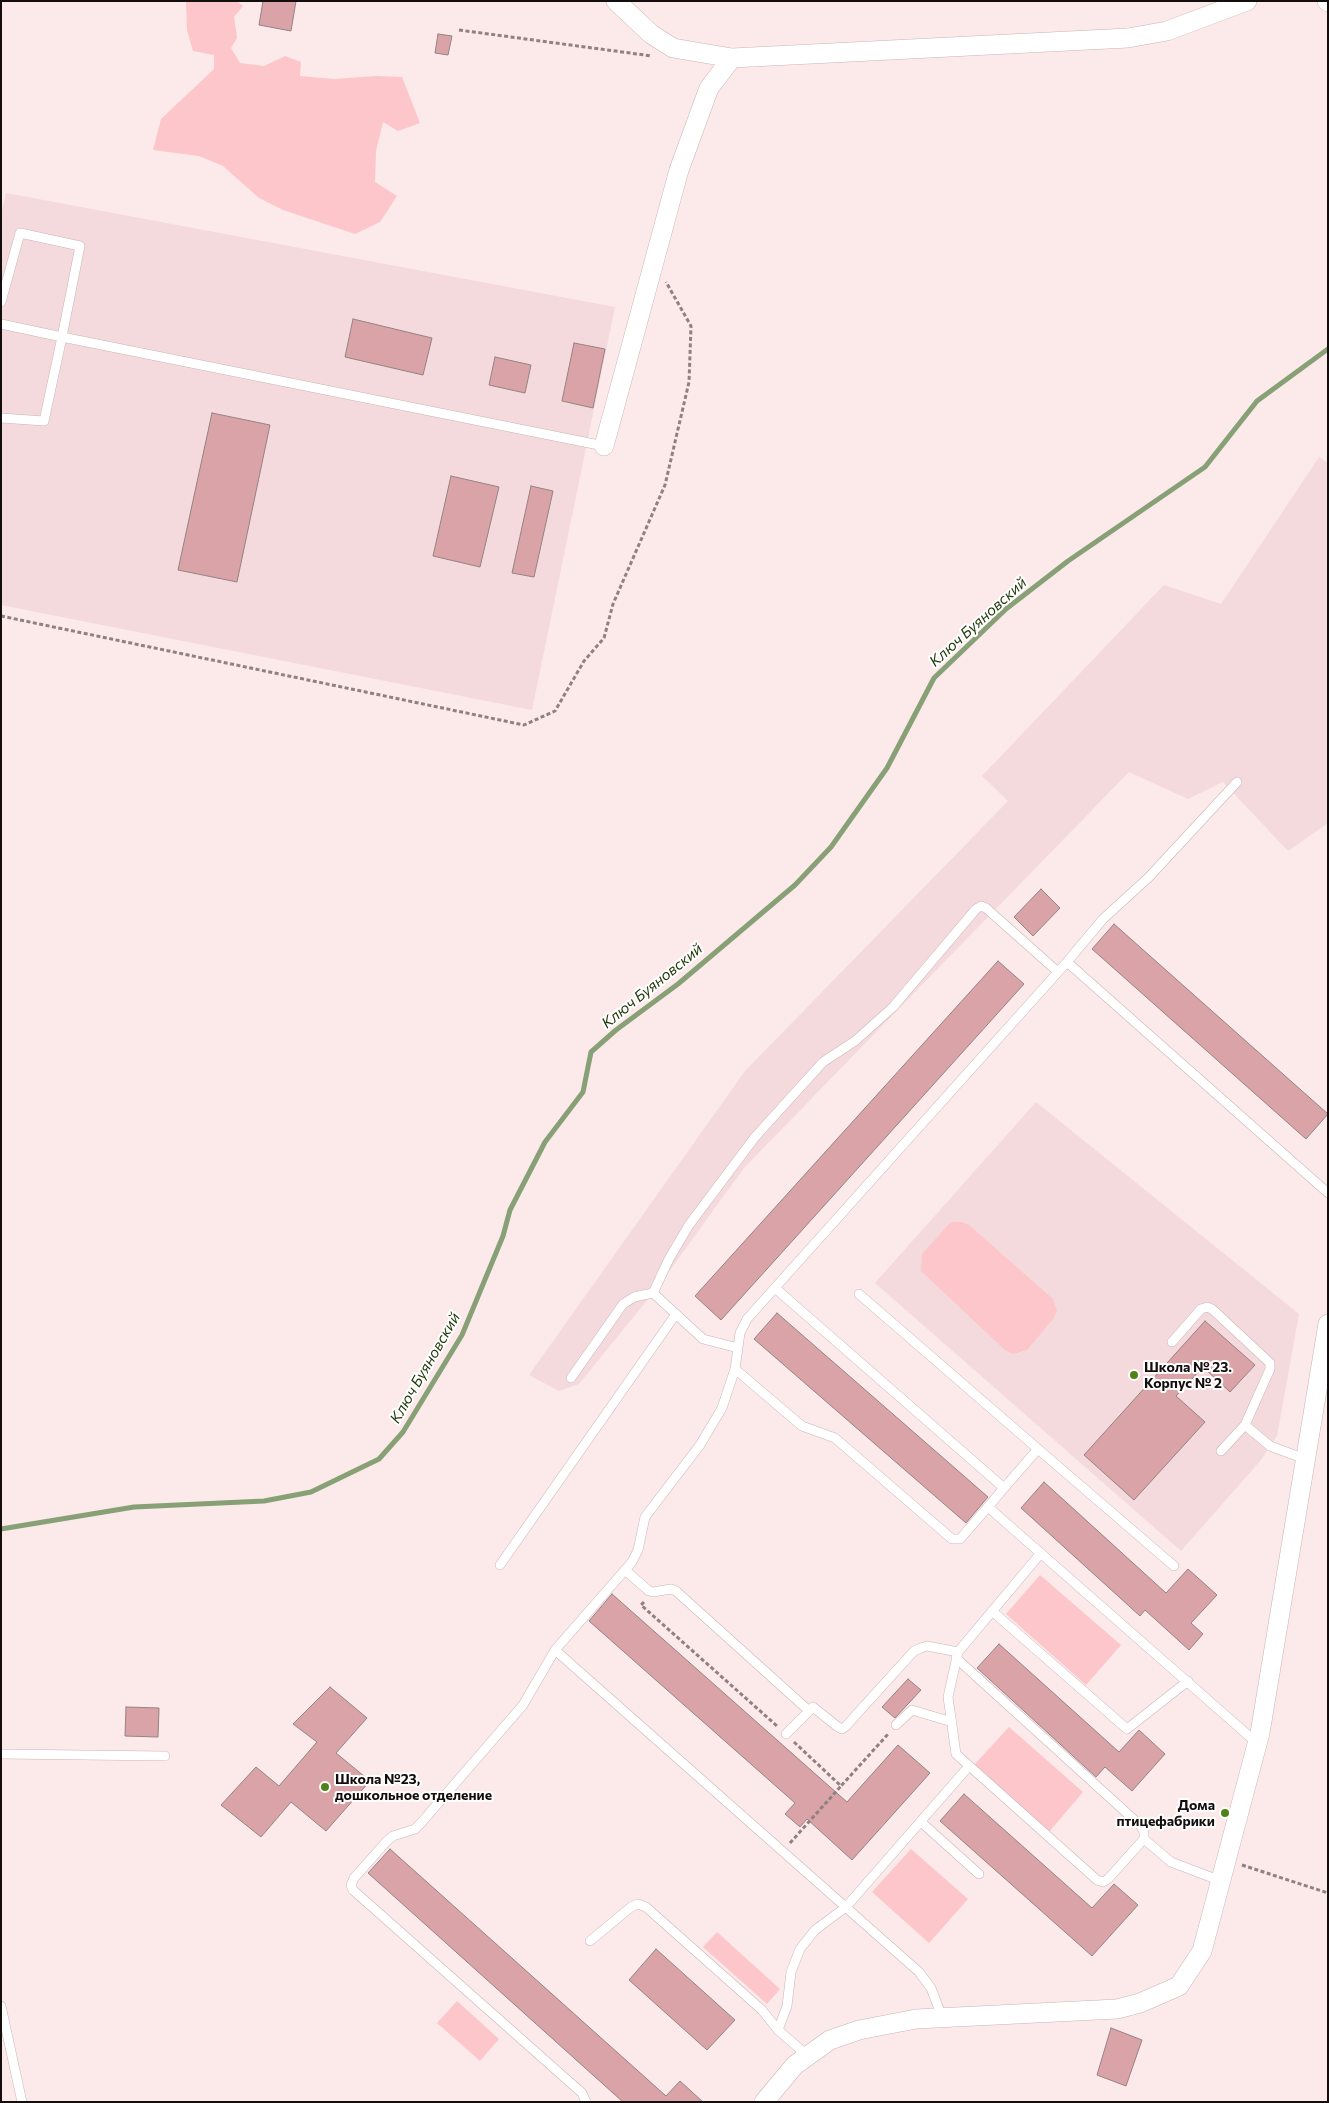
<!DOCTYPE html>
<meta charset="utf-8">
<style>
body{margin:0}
#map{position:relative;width:1329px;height:2103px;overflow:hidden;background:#fce9ea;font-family:Commissioner,sans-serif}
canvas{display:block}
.frame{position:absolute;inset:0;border:2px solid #140d0e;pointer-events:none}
</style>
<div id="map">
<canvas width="1329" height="2103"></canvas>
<div class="frame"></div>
</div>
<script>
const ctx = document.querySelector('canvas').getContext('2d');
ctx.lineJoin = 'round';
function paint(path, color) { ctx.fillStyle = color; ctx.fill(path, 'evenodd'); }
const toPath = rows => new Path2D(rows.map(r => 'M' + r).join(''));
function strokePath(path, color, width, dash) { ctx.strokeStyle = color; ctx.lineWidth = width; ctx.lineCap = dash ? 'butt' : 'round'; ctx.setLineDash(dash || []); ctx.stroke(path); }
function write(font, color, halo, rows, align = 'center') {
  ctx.font = font + ' Commissioner,sans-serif'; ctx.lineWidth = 4; ctx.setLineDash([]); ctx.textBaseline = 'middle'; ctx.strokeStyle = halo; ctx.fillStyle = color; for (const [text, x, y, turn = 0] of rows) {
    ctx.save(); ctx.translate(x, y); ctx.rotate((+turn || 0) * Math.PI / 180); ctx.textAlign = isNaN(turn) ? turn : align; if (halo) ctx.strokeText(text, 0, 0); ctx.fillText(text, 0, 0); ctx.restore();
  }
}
const built = toPath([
 [6,193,615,307,532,710,1,605,1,215],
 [1319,457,1328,463,1328,823,1288,851,1223,782,1188,799,1129,772,744,1168,657,1288,579,1384,559,1391,529,1375,745,1071,1008,801,982,776,1164,585,1221,604],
 [1036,1102,1299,1314,1277,1436,1261,1460,1181,1551,875,1283]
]);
const green = toPath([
 [186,1,237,1,243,6,234,17,237,38,231,48,240,63,264,66,285,56,301,62,300,76,334,79,376,76,402,77,420,123,398,131,383,122,376,151,375,182,397,196,380,222,355,234,283,210,259,198,223,166,199,156,153,150,161,119,214,69,214,55,193,51,187,30],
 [954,1222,962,1222,969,1225,1053,1299,1057,1311,1053,1319,1027,1350,1013,1354,1006,1351,921,1271,922,1254,949,1224],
 [1040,1575,1121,1645,1086,1685,1006,1614],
 [1009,1727,1083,1792,1049,1832,974,1765],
 [911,1849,968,1899,929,1943,872,1892],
 [717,1932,780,1989,767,2004,703,1947],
 [457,2001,499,2039,480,2061,437,2023]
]);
const stream = toPath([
 [1,1529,134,1507,264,1501,311,1492,379,1459,403,1432,462,1335,503,1236,510,1210,545,1142,583,1092,591,1052,616,1030,678,984,795,885,831,847,887,768,934,678,1006,609,1068,561,1205,467,1257,401,1328,349]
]);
const building = toPath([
 [263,1,296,1,291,31,259,25,263,1],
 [438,34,452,36,448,55,435,53,438,34],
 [353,319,432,338,423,375,345,357,353,319],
 [574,343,605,349,593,408,562,401,574,343],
 [495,357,531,365,525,393,489,385,495,357],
 [212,413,270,425,237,582,178,570,212,413],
 [451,476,499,487,480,567,433,556,451,476],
 [531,486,553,491,534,577,512,573,531,486],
 [1041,889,1060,908,1033,936,1014,917,1041,889],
 [1114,924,1328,1114,1306,1139,1092,949,1114,924],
 [998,961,1024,984,721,1320,695,1296,998,961],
 [777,1313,988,1497,966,1523,754,1339,777,1313],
 [1205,1321,1255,1365,1230,1392,1203,1367,1176,1396,1205,1422,1134,1500,1084,1455,1205,1321],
 [1044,1482,1166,1593,1188,1569,1217,1595,1191,1623,1203,1634,1189,1650,1145,1610,1140,1616,1021,1508,1044,1482],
 [612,1594,847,1802,898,1745,930,1773,852,1860,807,1819,800,1827,785,1814,795,1803,589,1621,612,1594],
 [999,1644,1119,1752,1139,1730,1165,1754,1132,1791,1105,1767,1096,1777,977,1668,999,1644],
 [908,1679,921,1690,895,1718,882,1707,908,1679],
 [330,1687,367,1718,336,1753,370,1781,326,1831,291,1802,261,1837,221,1805,256,1767,279,1786,317,1742,293,1724,330,1687],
 [126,1707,159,1708,158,1737,125,1736,126,1707],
 [964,1794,1092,1908,1114,1884,1138,1905,1092,1956,940,1821,964,1794],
 [390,1849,666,2096,680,2081,703,2102,623,2102,368,1873,390,1849],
 [656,1949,735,2020,707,2050,629,1980,656,1949],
 [1111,2028,1142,2040,1126,2086,1097,2075,1111,2028]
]);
const path = toPath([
 [459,30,652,56],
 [1,616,524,725,555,711,584,661,604,638,613,604,665,485,689,382,691,326,666,282],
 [644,1602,641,1605,777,1726],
 [794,1742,841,1786,889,1733],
 [790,1843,841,1786],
 [1242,1865,1328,1893]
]);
const service = toPath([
 [1,302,20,233,80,246,62,337,1,324],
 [1,418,44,421,62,337,604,446],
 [1067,962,1103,919,1149,877,1237,782],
 [775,1288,1004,1488,988,1507,1257,1743],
 [859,1294,1038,1449,1004,1488],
 [1172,1342,1201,1309,1207,1307,1212,1309,1270,1363,1270,1369,1245,1425,1270,1446,1305,1459],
 [738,1348,703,1339,653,1293,669,1259,689,1225,755,1137,823,1062,855,1041,893,1007,976,909,981,906,986,908,1058,972],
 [735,1369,802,1426,835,1438,952,1539,960,1539,988,1507],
 [571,1378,623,1304,634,1297,653,1293],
 [1038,1449,1174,1566],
 [1221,1451,1245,1425],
 [1041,1553,958,1652,948,1697,956,1754,1097,1880,1103,1882,1108,1879,1144,1839,1171,1862,1221,1881],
 [500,1565,676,1314],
 [625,1570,649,1591,653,1592,671,1589,676,1591,808,1710],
 [992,1611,1127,1729,1188,1681],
 [555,1650,919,1972,931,1988,942,2017],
 [956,1658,1141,1826,1144,1832,1144,1839],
 [896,1725,912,1710,952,1722],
 [786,1734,813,1707,838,1727,842,1729,846,1726,914,1651,921,1648,927,1646,958,1652],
 [1,1754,165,1756],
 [921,1822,979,1874],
 [590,1941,631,1907,638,1904,646,1907,762,2010,778,2030,808,2056],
 [1,2006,22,2102],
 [778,2030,787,2006,791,1972,800,1949,815,1930,846,1907,969,1766],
 [586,2102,582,2093,353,1890,351,1885,354,1878,387,1841,393,1836,415,1829,421,1823,523,1705,555,1650,632,1562,638,1550,645,1517,700,1445,722,1408,735,1369,740,1333,747,1319,1067,962,1328,1193]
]);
const minor = toPath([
 [616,1,651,34,673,48,732,58,1128,38,1167,31,1247,1],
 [1327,1,1328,2],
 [604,446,679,170,709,88,732,58],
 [764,2102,795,2065,830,2040,859,2030,916,2019,1117,2009,1140,2003,1179,1986,1202,1951,1260,1733,1328,1324]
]);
const markers = [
 [1134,1375,5,"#4f8318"],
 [325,1787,5,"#4f8318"],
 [1225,1813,5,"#4f8318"]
];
const poiNames = [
 ["Школа № 23.",1144,1367],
 ["Корпус № 2",1144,1383],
 ["Школа №23,",335,1779],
 ["дошкольное отделение",335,1795],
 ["Дома",1215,1805,"right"],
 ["птицефабрики",1215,1821,"right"]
];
const waterNames = [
 ["Ключ Буяновский",978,622,-42],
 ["Ключ Буяновский",652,986,-39],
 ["Ключ Буяновский",425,1368,-60]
];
paint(built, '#f5dadd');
paint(green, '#fcc6cb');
strokePath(stream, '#87a076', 5);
paint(building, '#daa3a8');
strokePath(building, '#948384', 1);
strokePath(service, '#c8b5b7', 10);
strokePath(minor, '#c8b5b7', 20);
strokePath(path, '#8f8182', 3, [4, 2.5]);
strokePath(service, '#fff', 9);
strokePath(minor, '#fff', 19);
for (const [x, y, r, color] of markers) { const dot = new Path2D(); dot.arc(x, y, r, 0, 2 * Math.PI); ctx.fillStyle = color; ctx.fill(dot); strokePath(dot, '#fff', 2); }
write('bold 14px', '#140d0e', '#fff', poiNames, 'left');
write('italic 15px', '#223a0b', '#fff', waterNames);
</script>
